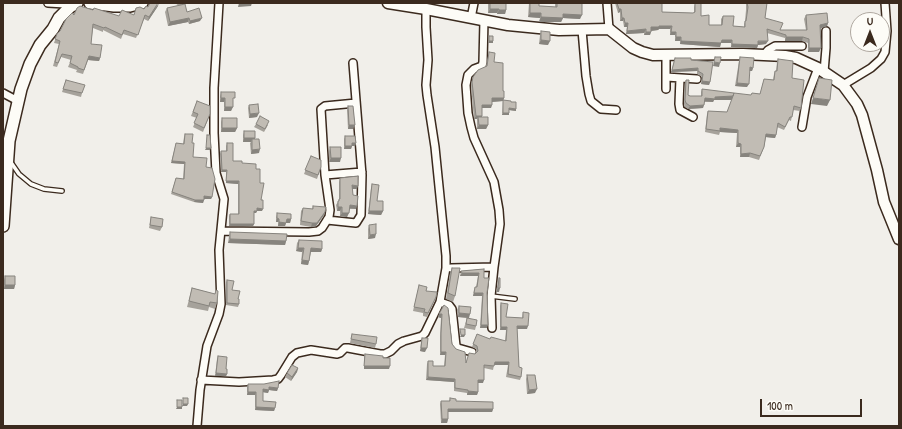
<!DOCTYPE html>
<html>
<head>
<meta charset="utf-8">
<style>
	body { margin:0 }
	#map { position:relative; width:902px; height:429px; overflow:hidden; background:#f1efea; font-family:"Patrick Hand",sans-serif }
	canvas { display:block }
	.frame { position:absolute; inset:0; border:4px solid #3b2a1e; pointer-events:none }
	.north { position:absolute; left:850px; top:12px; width:40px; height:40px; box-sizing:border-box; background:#fdfcf7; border:1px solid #afa8a0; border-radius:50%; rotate:0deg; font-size:11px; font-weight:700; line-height:16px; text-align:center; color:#3b2a1e }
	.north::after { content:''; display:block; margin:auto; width:14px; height:18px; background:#3b2a1e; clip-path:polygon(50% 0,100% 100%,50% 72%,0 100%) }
	.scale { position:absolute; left:760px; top:399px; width:102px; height:18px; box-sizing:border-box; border:2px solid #3b2a1e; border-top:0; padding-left:5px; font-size:12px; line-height:14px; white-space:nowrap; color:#3b2a1e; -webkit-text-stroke:3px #fdfcf7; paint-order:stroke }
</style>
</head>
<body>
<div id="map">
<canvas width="902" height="429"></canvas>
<div class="frame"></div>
<div class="north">U</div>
<div class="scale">100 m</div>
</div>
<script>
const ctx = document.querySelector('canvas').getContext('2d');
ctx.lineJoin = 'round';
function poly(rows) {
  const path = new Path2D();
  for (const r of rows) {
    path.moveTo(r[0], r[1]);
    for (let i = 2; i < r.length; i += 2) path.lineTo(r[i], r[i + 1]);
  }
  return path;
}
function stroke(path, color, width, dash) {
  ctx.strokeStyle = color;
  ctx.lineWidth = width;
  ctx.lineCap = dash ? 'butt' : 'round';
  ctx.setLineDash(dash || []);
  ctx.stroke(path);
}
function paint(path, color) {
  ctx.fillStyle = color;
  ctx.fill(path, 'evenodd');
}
const lane = poly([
	[10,161,19,174,31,184,44,189,62,191],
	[491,296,515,299]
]);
const street = poly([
	[48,3,65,4,70,7],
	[607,3,609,29],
	[471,18,474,3],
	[582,30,586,76,589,94,591,101,601,109,616,110],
	[666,55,666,89],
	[764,55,768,50,775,46,802,46],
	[824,72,826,48,826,31],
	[666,77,697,79],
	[680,78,679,104,680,110,693,117],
	[843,85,871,68,881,59,885,52,887,31,885,3],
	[3,93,18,101],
	[802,127,807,97,818,68],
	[325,175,362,172],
	[327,220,356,223,361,215,362,175,353,63],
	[221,231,309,232,318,231,322,228,329,217,330,210,325,175,321,109,325,106,356,103],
	[451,268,494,267,500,224,499,210,494,182,474,138,471,127,468,113,466,85,468,75,474,69,482,66,483,62,484,20],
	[440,302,449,305,452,309,456,346,458,348,472,352],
	[492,328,491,296,494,267],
	[201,380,239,382,273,380,278,379,281,375,292,357,297,353,311,350,337,354,340,353,345,348,348,348,380,354,385,354,391,351,398,344,404,341,422,336,425,333,440,302,446,268,446,256,435,147,427,95,426,85,428,60,426,27,426,9],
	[197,426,200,390,207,346,219,314,221,304,219,250,224,199,216,173,214,133,214,88,219,3]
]);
const secondary = poly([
	[388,3,426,9,508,25,559,30,609,29,633,48,642,52,653,55,743,54,785,56,796,58,818,68,843,85,857,104,862,115,877,170,884,202,899,239]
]);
const primary = poly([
	[90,3,114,6,130,6,142,3],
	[3,226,9,141,21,89,30,64,40,45,53,29,59,18,70,7,77,3]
]);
const wall = poly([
	[175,3,184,3,183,5,187,12,200,21,189,24,188,22,168,26,165,12,167,8,179,6],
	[488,3,506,3,506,10,505,14,497,14,497,13,488,13],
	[529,3,539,3,539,6,541,6,555,7,555,3,582,3,580,19,563,18,561,22,539,22,540,18,528,17],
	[615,3,662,3,662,12,694,13,694,7,695,3,701,16,709,25,721,25,721,19,723,16,733,26,744,27,744,24,745,21,746,10,746,3,767,3,765,18,780,30,806,30,804,19,806,15,828,23,827,26,821,28,819,52,808,52,808,43,802,41,785,41,785,38,767,33,766,44,758,45,757,48,731,47,731,43,721,43,720,47,680,44,680,41,675,41,675,35,670,35,670,29,659,29,658,30,651,31,650,35,644,35,644,33,626,34,627,27,624,27,623,21,620,21,620,12,618,13],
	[158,6,148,21,144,19,136,38,123,34,121,39,103,30,103,32,93,28,91,44,100,58,99,61,88,60,83,74,76,72,77,70,68,67,71,60,61,57,57,67,53,66,59,44,54,43,57,34,74,15,93,10,119,16,134,15,148,7],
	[541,31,548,45,539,44,540,35],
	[489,52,494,62,503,91,504,98,503,100,511,102,516,109,516,111,509,110,509,115,502,115,503,101,492,102,491,108,482,108,482,117,488,125,486,129,477,129,477,119,474,119,471,85,473,77,486,66],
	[740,57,753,68,752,71,749,71,747,87,735,86,739,61],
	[675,58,691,60,710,82,709,85,701,84,702,77,697,74,697,71,671,72],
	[778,59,792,78,801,108,800,111,793,110,791,121,789,120,784,130,777,127,776,135,775,138,766,137,764,147,759,160,749,157,740,157,740,147,736,147,737,133,720,132,719,135,705,132,707,114,708,111,727,112,732,100,714,100,713,102,704,102,703,108,688,109,685,107,684,104,685,83,686,80,688,95,690,96,701,96,701,92,702,89,733,96,751,95,752,93,760,94,764,79,773,80,774,74,775,71,776,71,777,62],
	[66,80,82,93,81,97,62,92],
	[221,92,233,102,231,111,224,111,224,102,220,102,220,96],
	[197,101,209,117,203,132,193,127,197,118,191,116],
	[249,105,257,117,249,118,248,108],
	[348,106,353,129,348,129,347,110],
	[222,118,237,128,235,132,221,132,221,122],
	[256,124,268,125,264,132,254,127],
	[244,131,255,138,255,139,259,153,251,154,250,143,251,142,243,142,243,135],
	[185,134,192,143,193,157,206,167,212,197,211,199,204,199,203,203,194,202,171,194,176,178,183,179,184,164,171,163,176,143,183,144,184,137],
	[345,136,356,143,355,146,352,146,351,149,344,149,344,139],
	[227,143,233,161,242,163,256,169,260,183,262,211,257,211,256,213,254,213,254,224,253,226,229,226,229,216,230,214,238,214,238,184,226,183,226,172,221,172,220,154,221,151,226,151,226,146],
	[330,147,340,162,329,162,329,151],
	[311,156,321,167,317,179,304,174],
	[340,178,357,189,352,189,353,195,356,209,349,209,347,217,340,216,340,211,337,211,336,205,339,200,339,182],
	[372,184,377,201,383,211,381,215,368,214,371,188],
	[313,206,324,215,316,226,311,227,300,225,301,211,303,208,312,209],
	[277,213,291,219,290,223,286,223,285,226,278,226,278,222,276,222,276,217],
	[151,217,162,227,160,231,149,228],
	[369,225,375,238,368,239,368,229],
	[230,232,286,241,285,245,228,243,229,236],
	[299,240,322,249,321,252,311,252,309,261,308,265,301,264,302,252,296,251,297,243],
	[452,268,455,296,453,302,446,299,450,273],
	[484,269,484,278,487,293,487,328,480,328,482,296,473,296,474,290,475,287,476,287,478,276,460,276,461,271],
	[5,276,15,285,14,289,4,289,4,280],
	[499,278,499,292,496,292,498,282],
	[227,280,232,290,238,299,239,304,238,307,226,305,226,282],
	[419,285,426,291,436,297,427,317,423,316,423,313,413,311],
	[192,288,215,294,216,290,217,303,215,309,209,307,208,311,187,307],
	[501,303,506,317,522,318,523,312,527,329,517,329,519,367,521,377,520,380,506,377,508,365,494,365,493,370,484,368,483,383,478,383,478,392,477,395,467,395,467,393,454,391,454,382,426,380,427,364,428,361,433,366,444,366,445,355,440,355,440,336,441,318,438,317,444,305,452,344,466,363,476,352,476,349,472,347,477,334,490,339,505,341,506,330,500,330,500,306],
	[459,306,469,318,458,317,457,310],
	[467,318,476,326,475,330,464,328],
	[352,334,376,344,375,348,350,343,351,338],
	[422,338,425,352,420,351,421,342],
	[365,354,383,358,389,369,364,369,364,356],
	[218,356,226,369,227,374,226,376,215,376,217,359],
	[298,368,297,372,291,381,285,377,287,373],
	[527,375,535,393,527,394,526,379],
	[248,384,278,388,277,391,269,390,268,393,263,392,263,401,275,408,274,411,255,410,255,395,247,395,247,387],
	[450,398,456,401,493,409,492,412,448,412,448,419,447,423,441,423,440,404,441,401,449,401]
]);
const shadedWall = poly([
	[159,3,158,6,148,21,149,17],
	[239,3,252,3,251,6,238,7],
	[490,9,499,9,497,13,488,13],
	[619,9,621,9,620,12,618,13],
	[499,10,506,10,505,14,497,14],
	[530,13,541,13,540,18,528,17],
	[563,14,582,15,580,19,563,18,561,22,539,22,541,17],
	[189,18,188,22,168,26,170,22],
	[202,18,200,21,189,24,190,21],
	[622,18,624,18,623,21,620,21],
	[625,23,628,23,627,27,624,27],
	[828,23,827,26,819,29,820,25],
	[659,26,672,26,670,29,659,29,658,30,650,31,651,27],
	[646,29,644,33,626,34,627,31],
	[646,32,651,32,650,35,644,35],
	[671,32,676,32,675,35,670,35],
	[676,37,681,37,680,41,675,41],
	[786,37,803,37,802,41,785,41],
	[541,40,550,41,548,45,539,44],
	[722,40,732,40,731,43,720,43],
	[489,41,493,41,493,43,488,43],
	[681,41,721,43,720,47,680,44],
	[768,41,766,44,758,45,757,48,731,47,732,44],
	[809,48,821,48,819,52,808,52],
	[89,56,100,58,99,61,88,60],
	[714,62,720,63,719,67,713,66],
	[750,67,753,68,752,71,748,71],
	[698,68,697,71,671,72,672,70],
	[702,81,710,82,709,85,701,84],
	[737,83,749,84,747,87,735,86],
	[733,96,732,100,714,100,713,102,703,101,705,98,715,97],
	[221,98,225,98,224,102,220,102],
	[492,98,504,98,503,101,491,102],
	[813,98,830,100,827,106,811,104],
	[482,105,492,105,491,108,480,108],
	[704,105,703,108,688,109,690,106],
	[225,107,233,107,231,111,224,111],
	[509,108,516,109,516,111,509,110],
	[259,113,257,117,249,118,250,114],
	[503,113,509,113,509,115,502,115],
	[476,116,482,116,481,119,478,117,477,119,474,119],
	[349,125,355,125,353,129,348,129],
	[479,125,488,125,486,129,477,129],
	[222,128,237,128,235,132,221,132],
	[720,128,738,130,737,133,720,132],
	[766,134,776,135,775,138,765,137],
	[244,138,255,138,254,142,252,139,251,142,243,142],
	[352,143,356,143,355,146,351,146],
	[738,143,741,144,740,147,736,147],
	[345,146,352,146,351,149,344,149],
	[206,148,211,148,210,150,205,150],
	[260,149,259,153,251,154,252,150],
	[750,153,749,157,740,157,741,154],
	[331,158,341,158,340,162,329,162],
	[172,161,185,162,184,164,171,163],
	[222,170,227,170,226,172,221,172],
	[226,181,239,181,238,184,226,183],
	[352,185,358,186,357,189,351,189],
	[204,196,212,197,211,199,203,199],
	[195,200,204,200,203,203,194,202],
	[350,205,357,206,356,209,348,208],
	[338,207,342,207,340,211,337,211],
	[257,208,263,209,262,211,257,211,256,213,253,213,254,211],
	[369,211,383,211,381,215,368,214],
	[325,212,324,215,316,226,311,227,312,223],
	[342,213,349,213,347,217,340,216],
	[277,218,279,219,278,222,276,222],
	[287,219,291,219,290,223,286,223,285,226,278,226,279,222],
	[230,224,254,224,253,226,229,226],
	[376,234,375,238,368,239,370,235],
	[230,239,286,241,285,245,228,243],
	[298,248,304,248,302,252,296,251],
	[311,248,322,249,321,252,310,252],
	[302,260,309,261,308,265,301,264],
	[462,273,479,273,478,276,460,276],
	[5,285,15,285,14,289,4,289],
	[498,288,500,288,499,292,496,292],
	[474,293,483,293,482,296,473,296],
	[459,313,470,314,469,318,458,317],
	[439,314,442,314,441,318,438,317],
	[481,325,488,325,487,328,480,328],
	[517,326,528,326,527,329,516,329],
	[501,327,507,327,506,330,500,330],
	[461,335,465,335,464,337,460,337],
	[421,348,427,348,425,352,420,351],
	[441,352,446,352,445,355,440,355],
	[495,362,509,362,508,365,494,365],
	[364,366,390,366,389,369,364,369],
	[298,368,297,372,291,381,292,377],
	[216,373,227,374,226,376,215,376],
	[428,377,455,379,454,382,426,380],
	[478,380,484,380,483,383,477,383],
	[269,387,278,388,277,391,269,390,268,393,262,392,263,389],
	[537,389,535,393,527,394,529,390],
	[468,391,478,392,477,395,467,395],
	[248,392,256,392,255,395,247,395],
	[183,404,188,404,187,406,182,406],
	[177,407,182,407,182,409,176,409],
	[256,407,275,408,274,411,255,410],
	[448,409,493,409,492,412,447,412],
	[442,419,448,419,447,423,441,423]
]);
const building = poly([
	[150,3,158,3,149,17,145,15,138,35,124,30,122,35,105,27,104,28,93,24,91,44,102,45,100,58,89,56,84,70,78,68,78,67,70,63,72,56,62,54,58,63,55,62,60,41,55,39,57,34,60,31,66,19,72,13,74,15,77,8,80,6,93,10,94,8,119,16,122,10,134,15,136,8,140,7,144,9,146,6,148,7,150,3],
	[490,3,506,3,506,10,499,10,499,9,490,9,490,3],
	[530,3,539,3,539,6,541,6,557,7,557,3,582,3,582,15,563,14,563,18,541,17,541,13,530,13,530,3],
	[617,3,662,3,662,12,693,13,695,12,695,3,701,3,701,16,709,15,709,25,722,25,723,16,734,16,733,26,745,27,745,21,746,21,748,7,747,3,767,3,765,18,783,23,780,30,807,30,806,15,827,13,828,23,820,25,821,48,809,48,809,39,803,37,786,37,786,35,767,29,768,41,758,41,758,45,732,44,732,40,722,40,721,43,681,41,681,37,676,37,676,32,671,32,672,26,659,26,659,27,651,27,651,32,646,32,646,29,627,31,628,23,625,23,624,18,622,18,621,9,619,9,617,3],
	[185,4,187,12,199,8,202,18,190,21,189,18,170,22,167,8,185,4],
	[541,31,550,32,550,41,541,40,541,31],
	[489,36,493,36,493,41,489,41,489,36],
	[489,52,495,53,494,62,503,63,503,91,504,91,504,98,492,98,492,105,482,105,482,116,476,116,472,82,473,77,478,70,487,66,489,52],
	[715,57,721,57,720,63,714,62,715,57],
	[740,57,754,58,753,68,750,67,749,84,737,83,740,57],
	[675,58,691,58,691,60,713,62,710,82,702,81,703,74,698,71,698,68,672,70,675,58],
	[778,59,793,61,792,78,804,80,801,108,794,106,792,117,790,117,785,127,778,123,776,135,766,134,764,147,760,156,750,153,741,154,741,144,738,143,738,130,720,128,720,131,706,129,708,111,727,112,733,96,715,97,715,99,705,98,704,105,690,106,686,103,685,100,686,80,689,80,688,95,690,96,702,96,702,89,734,93,733,96,734,93,751,95,752,93,760,94,764,79,774,80,775,71,777,71,778,59],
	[819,78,832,80,830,100,813,98,819,78],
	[66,80,85,85,82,93,63,89,66,80],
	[221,92,235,92,235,98,233,98,233,107,225,107,225,98,221,98,221,92],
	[503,100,511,101,511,102,516,102,516,109,509,108,509,113,503,113,503,100],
	[197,101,210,106,210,114,204,128,194,123,198,114,193,112,197,101],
	[258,104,259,113,250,114,249,105,258,104],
	[348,106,353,106,355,125,349,125,348,106],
	[260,116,269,121,265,129,256,124,260,116],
	[478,117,488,117,488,125,479,125,478,117],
	[222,118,237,118,237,128,222,128,222,118],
	[244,131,255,131,255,138,244,138,244,131],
	[185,134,193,134,192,143,194,143,193,157,207,158,206,167,212,168,215,179,212,197,204,196,204,200,195,200,172,192,176,178,184,179,185,162,172,161,176,143,184,144,185,134],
	[207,135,210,135,211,148,206,148,207,135],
	[345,136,355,136,356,143,352,143,352,146,345,146,345,136],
	[252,139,259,139,260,149,252,150,252,139],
	[227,143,233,143,233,161,242,161,242,163,256,164,256,169,260,169,260,183,264,183,261,200,263,200,263,209,257,208,257,211,254,211,254,224,230,224,230,214,239,214,239,181,226,181,227,170,222,170,221,151,227,151,227,143],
	[330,147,341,147,341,158,331,158,330,147],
	[311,156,321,160,321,167,318,175,305,170,311,156],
	[358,176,358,186,352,185,353,195,358,196,357,206,350,205,349,213,342,213,342,207,338,207,338,201,339,201,339,199,340,199,340,178,358,176],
	[372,184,379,185,377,201,383,201,383,211,369,211,372,184],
	[313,206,326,207,325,212,317,223,312,223,301,221,303,208,313,209,313,206],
	[277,213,291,214,291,219,287,219,286,223,279,222,279,219,277,218,277,213],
	[151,217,163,219,162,227,150,225,151,217],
	[376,224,376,234,370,235,369,225,376,224],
	[230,232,287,234,286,241,230,239,230,232],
	[299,240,322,241,322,249,311,248,309,261,302,260,304,248,298,248,299,240],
	[452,268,460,268,455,296,448,293,452,268],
	[484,269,484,278,489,278,487,293,488,325,481,325,483,293,474,293,475,287,477,287,479,273,462,273,461,271,484,269],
	[5,276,15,276,15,285,5,285,5,276],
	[499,278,500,278,500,288,498,288,499,278],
	[227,280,234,281,232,290,240,291,238,299,239,299,239,304,227,303,227,280],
	[419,285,427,287,426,291,437,292,436,297,428,313,424,312,425,309,414,307,419,285],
	[192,288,215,294,216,290,218,291,217,303,210,302,209,306,189,301,192,288],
	[501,303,508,304,506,317,523,318,523,312,529,313,528,326,517,326,519,367,522,368,521,377,508,374,509,362,495,362,494,366,484,365,484,380,478,380,478,392,468,391,468,390,455,388,455,379,428,377,428,361,433,361,433,366,445,366,446,352,441,352,441,333,442,314,439,314,444,305,448,308,452,344,456,349,465,352,466,363,469,353,475,354,478,351,477,346,473,344,477,334,490,339,491,337,506,341,507,327,501,327,501,303],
	[459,306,471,307,470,314,459,313,459,306],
	[467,318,477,320,476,326,466,324,467,318],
	[460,329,465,329,465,335,461,335,460,329],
	[352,334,377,337,376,344,351,339,352,334],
	[422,338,428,338,427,348,421,348,422,338],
	[365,354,383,356,383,358,390,358,390,366,364,366,365,354],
	[218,356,227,357,226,369,227,369,227,374,216,373,218,356],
	[292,365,298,368,292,377,287,373,292,365],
	[527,375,535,375,537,389,529,390,527,375],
	[279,381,278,388,269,387,269,390,263,389,263,401,276,402,275,408,256,407,256,392,248,392,248,384,264,384,279,381],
	[183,398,188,398,188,404,183,404,183,398],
	[450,398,456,399,456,401,493,402,493,409,448,409,448,419,442,419,441,401,450,401,450,398],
	[177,400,182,400,182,407,177,407,177,400]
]);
stroke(lane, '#3b2a1e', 6);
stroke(street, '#3b2a1e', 10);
stroke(secondary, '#3b2a1e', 13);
stroke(primary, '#3b2a1e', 14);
stroke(lane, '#fdfcf7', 3.5);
stroke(street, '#fdfcf7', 7);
stroke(secondary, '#fdfcf7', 10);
stroke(primary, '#fdfcf7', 11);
paint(wall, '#a6a29b');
paint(shadedWall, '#87847e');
paint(building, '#c1bcb4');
stroke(building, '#87847e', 1);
</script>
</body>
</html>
